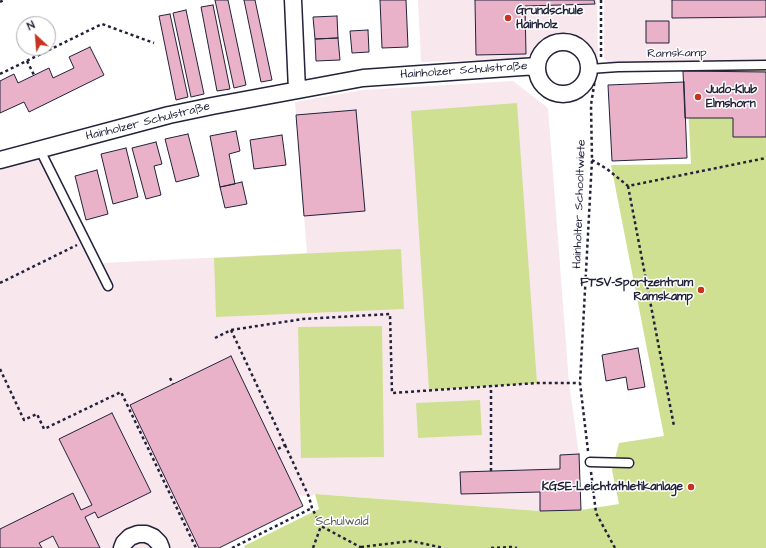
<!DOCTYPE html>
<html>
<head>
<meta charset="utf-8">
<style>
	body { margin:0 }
	#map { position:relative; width:766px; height:548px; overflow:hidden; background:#fff; font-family:"Architects Daughter",sans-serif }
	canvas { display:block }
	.north { position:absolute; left:16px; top:16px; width:40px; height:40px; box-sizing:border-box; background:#fff; border:1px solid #a7a7b1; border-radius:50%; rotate:334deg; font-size:11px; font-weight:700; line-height:16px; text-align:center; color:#22223b }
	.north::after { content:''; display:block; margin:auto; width:14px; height:18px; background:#c8321e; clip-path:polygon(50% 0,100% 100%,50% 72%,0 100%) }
</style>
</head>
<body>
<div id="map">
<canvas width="766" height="548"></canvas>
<div class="north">N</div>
</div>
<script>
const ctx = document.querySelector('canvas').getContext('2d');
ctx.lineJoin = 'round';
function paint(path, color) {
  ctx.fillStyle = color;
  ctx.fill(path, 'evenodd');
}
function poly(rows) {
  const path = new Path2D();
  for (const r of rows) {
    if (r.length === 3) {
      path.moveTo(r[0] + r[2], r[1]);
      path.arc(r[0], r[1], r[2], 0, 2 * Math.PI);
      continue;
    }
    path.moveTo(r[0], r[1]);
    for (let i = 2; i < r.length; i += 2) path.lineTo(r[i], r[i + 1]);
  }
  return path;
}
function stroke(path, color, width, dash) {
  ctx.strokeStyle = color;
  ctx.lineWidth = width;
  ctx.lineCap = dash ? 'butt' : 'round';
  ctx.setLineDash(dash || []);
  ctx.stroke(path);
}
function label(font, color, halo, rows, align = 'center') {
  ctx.font = font + ' "Architects Daughter",sans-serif';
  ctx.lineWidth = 3;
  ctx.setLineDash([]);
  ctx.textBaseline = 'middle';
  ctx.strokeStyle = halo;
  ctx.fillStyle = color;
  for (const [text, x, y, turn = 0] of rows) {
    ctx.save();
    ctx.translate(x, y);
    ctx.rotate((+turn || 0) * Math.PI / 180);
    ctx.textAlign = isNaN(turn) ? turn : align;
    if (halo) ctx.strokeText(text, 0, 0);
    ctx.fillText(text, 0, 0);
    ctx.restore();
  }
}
const built = poly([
	[418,0,597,0,598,60,586,46,576,39,565,35,551,37,541,45,532,54,522,59,421,62],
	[604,0,766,0,766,62,610,63,604,59],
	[513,81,548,108,569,383,579,454,581,510,540,511,315,494,309,497,298,495,303,506,219,548,0,548,0,170,48,157,102,263,307,253,295,102,363,90]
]);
const green = poly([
	[686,68,766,69,766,548,245,548,244,546,319,509,315,494,540,511,581,510,619,504,612,470,619,443,664,436,611,165,691,164],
	[517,103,537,383,429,390,411,111],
	[401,249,404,309,216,317,214,258],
	[382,326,384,457,301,458,298,327],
	[480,400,482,435,418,438,416,403]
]);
const building = poly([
	[215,0,228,0,246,85,234,88,215,0],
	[244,0,255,0,272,80,261,82,244,0],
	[380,0,406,0,408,47,382,48,380,0],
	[475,0,594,0,595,4,525,6,526,54,476,55,475,0],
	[672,0,766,0,766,17,672,18,672,0],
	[213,5,230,89,217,91,201,7,213,5],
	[186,10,204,94,191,97,173,13,186,10],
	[170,14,188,97,176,100,159,16,170,14],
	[337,16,338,38,315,39,313,17,337,16],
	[646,21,669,21,669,43,646,43,646,21],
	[368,30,369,52,352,53,350,31,368,30],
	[338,38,340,60,316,61,315,39,338,38],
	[90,47,104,75,29,112,24,102,0,113,0,81,14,74,18,83,49,68,53,78,74,68,69,57,90,47],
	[683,71,766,72,766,137,733,137,733,118,685,118,683,71],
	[684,82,687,158,612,161,608,85,684,82],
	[356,110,365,211,304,216,296,115,356,110],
	[236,131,240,151,229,154,235,184,220,187,210,136,236,131],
	[188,134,199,176,176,182,165,139,188,134],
	[282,135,286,165,254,169,250,140,282,135],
	[156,142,162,164,154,166,161,195,146,199,132,148,156,142],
	[126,148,138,197,113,204,101,154,126,148],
	[97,170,108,214,86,220,75,176,97,170],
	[242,182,247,204,225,208,220,187,242,182],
	[638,348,645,387,628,390,626,377,606,381,602,355,638,348],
	[231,356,303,506,219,548,199,548,130,405,231,356],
	[112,413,151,492,98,518,95,512,85,517,100,548,59,548,53,536,39,543,42,548,0,548,0,529,73,493,81,510,92,505,59,439,112,413],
	[579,454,581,510,540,511,540,492,461,494,460,472,560,469,560,455,579,454]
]);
const path = poly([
	[601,0,601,57],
	[0,2,4,0],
	[27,61,34,75],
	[0,74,102,24,154,43],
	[592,160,607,169,628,186,766,158],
	[628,186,674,426],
	[0,283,77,245],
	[231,330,285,445,276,450],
	[215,338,231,330,303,319,390,314,392,393,537,383,580,383],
	[0,369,24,420,37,414,44,429,121,392,196,548],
	[170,378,173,384],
	[285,445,309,497,312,508,321,526,362,548],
	[588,451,580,383,592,160,591,105,595,79],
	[491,471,491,386],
	[591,472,596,513,615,548],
	[361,547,411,541,444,548],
	[232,548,312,508],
	[313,548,321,526],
	[491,548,511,547,517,548]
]);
const service = poly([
	[589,69,618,67,766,65],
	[40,150,108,286],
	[590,462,629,463]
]);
const minor = poly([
	[293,0,297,90],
	[563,68,26],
	[0,160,169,115,212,106,363,78,537,66],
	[122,548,124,543,130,537,138,534,146,534,153,537,159,543,161,548]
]);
const markers = [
	[508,18,4,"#c8321e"],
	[698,97,4,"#c8321e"],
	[701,290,4,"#c8321e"],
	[691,487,4,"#c8321e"]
];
const poiNames = [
	["Grundschule",516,11],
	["Hainholz",516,25],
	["Judo-Klub",706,90],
	["Elmshorn",706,104],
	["FTSV-Sportzentrum",693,283,"right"],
	["Ramskamp",693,297,"right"],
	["KGSE-Leichtathletikanlage",683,487,"right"]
];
const streetNames = [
	["Ramskamp",677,54,-1],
	["Hainholzer Schulstraße",464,71,-4],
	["Hainholzer Schulstraße",148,122,-14],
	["Hainholter Schooltwiete",580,204,-88]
];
const parkNames = [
	["Schulwald",342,522]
];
paint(built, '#f8e8ee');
paint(green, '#d0e093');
paint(building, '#e9b2c8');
stroke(building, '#22223b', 1);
stroke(service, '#22223b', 11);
stroke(minor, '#22223b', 19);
stroke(path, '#22223b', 2.5, [3, 3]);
stroke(service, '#fff', 8);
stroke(minor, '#fff', 16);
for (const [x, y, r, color] of markers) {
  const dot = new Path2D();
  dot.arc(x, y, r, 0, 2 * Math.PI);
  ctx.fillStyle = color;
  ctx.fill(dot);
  stroke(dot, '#fff', 1.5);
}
label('bold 12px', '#22223b', '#fff', poiNames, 'left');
label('12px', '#22223b', '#fff', streetNames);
label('12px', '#565b55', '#fff', parkNames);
</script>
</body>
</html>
